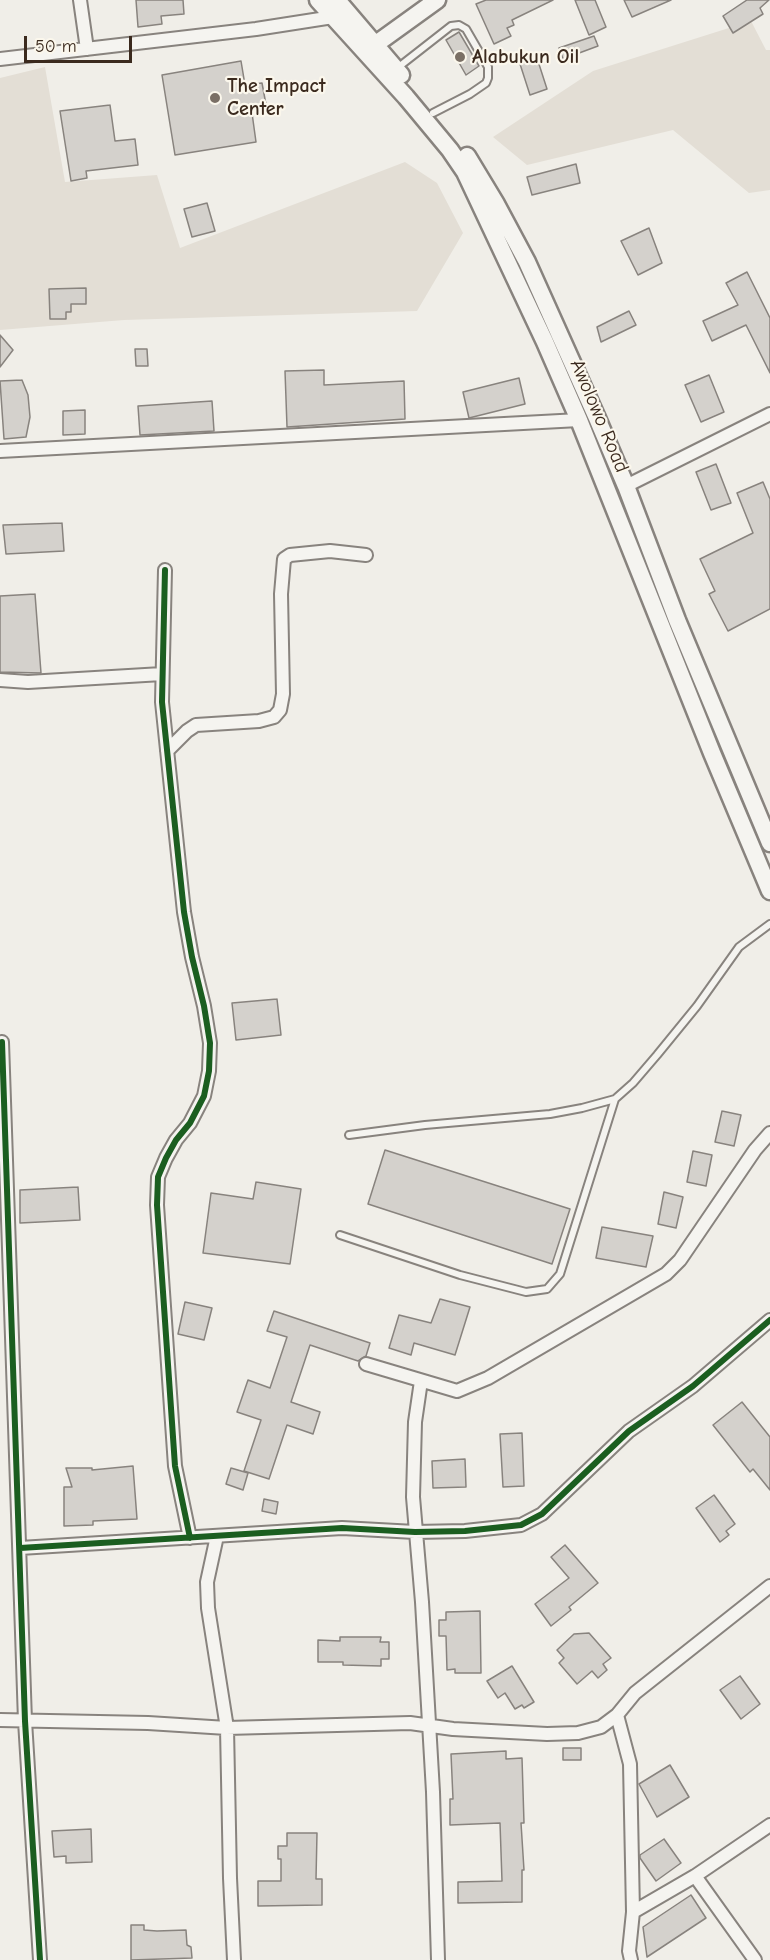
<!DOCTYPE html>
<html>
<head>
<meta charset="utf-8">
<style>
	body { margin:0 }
	#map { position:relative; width:770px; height:1960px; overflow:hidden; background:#f0eee8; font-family:"Comic Neue",sans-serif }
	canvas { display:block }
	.scale { position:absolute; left:24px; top:36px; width:108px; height:27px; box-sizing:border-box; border:3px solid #3b2a1e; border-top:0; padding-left:8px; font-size:18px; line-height:21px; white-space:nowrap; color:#3b2a1e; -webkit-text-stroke:4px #fbf7ec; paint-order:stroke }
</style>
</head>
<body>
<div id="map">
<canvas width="770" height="1960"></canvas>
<div class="scale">50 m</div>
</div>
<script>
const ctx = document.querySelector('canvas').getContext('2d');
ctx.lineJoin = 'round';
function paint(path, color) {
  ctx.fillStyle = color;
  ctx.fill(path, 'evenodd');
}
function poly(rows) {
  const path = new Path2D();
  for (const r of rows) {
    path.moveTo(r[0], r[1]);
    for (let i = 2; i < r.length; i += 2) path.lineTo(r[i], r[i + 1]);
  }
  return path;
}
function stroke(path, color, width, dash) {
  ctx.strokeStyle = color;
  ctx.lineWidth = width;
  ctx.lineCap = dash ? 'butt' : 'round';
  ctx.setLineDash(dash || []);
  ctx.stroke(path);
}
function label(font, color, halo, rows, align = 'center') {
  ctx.font = font + ' "Comic Neue",sans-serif';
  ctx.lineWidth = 4.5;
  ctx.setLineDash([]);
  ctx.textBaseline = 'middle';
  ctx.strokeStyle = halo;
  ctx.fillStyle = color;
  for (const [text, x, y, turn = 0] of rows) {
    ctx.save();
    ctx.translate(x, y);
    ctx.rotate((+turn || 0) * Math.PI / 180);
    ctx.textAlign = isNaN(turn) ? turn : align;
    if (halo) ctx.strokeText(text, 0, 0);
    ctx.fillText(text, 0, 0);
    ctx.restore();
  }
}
const built = poly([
	[751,21,766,50,770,50,770,190,749,193,673,130,527,165,493,137,593,71],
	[45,67,65,182,157,175,180,248,405,162,437,183,463,233,417,311,124,320,0,330,0,78]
]);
const building = poly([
	[136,0,183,0,184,14,161,16,162,24,138,27,136,0],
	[486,0,553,0,512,20,514,25,507,28,511,36,494,44,476,4,486,0],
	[575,0,595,0,606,27,589,35,575,0],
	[624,0,671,0,632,17,624,0],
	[747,0,769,0,760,8,763,14,733,33,723,16,747,0],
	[459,32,479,66,466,75,446,40,459,32],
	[594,36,598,46,563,59,559,48,594,36],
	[537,58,547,89,530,95,520,64,537,58],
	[241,61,245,85,262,83,267,110,252,113,256,142,175,155,162,75,241,61],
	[110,105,115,141,135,139,138,165,86,171,87,178,71,181,60,111,110,105],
	[576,164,580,183,532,195,527,177,576,164],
	[207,203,215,231,192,237,184,209,207,203],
	[649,228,662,263,638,275,621,241,649,228],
	[747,272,770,318,770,373,746,325,712,341,703,321,738,305,726,283,747,272],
	[86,288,86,304,71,304,71,312,66,312,66,319,50,319,49,289,86,288],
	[629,311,636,325,601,342,597,327,629,311],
	[0,335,13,350,0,367,0,335],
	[135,349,147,349,148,366,136,366,135,349],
	[324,370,324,385,404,381,405,419,287,427,285,371,324,370],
	[709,375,724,412,701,422,685,385,709,375],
	[519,378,525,404,469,418,463,392,519,378],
	[22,380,28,395,30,417,26,437,4,439,0,381,22,380],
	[212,401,214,431,140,435,138,406,212,401],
	[85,410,85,434,63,435,63,411,85,410],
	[716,464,731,503,711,510,696,472,716,464],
	[763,482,770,499,770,609,728,631,709,594,715,591,700,559,753,533,737,493,763,482],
	[62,523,64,551,6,554,3,525,62,523],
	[35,594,41,673,0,672,0,596,35,594],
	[277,999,281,1035,236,1040,232,1003,277,999],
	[722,1111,741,1115,734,1146,715,1142,722,1111],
	[385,1150,570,1209,552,1264,368,1204,385,1150],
	[693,1151,712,1155,706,1186,687,1182,693,1151],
	[256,1182,301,1189,290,1264,203,1253,211,1193,253,1199,256,1182],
	[78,1187,80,1220,20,1223,20,1190,78,1187],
	[664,1192,683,1197,676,1228,658,1224,664,1192],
	[602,1227,653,1236,646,1267,596,1258,602,1227],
	[440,1299,470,1307,455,1355,414,1343,411,1355,389,1348,399,1315,431,1323,440,1299],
	[185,1302,212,1308,204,1340,178,1334,185,1302],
	[274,1311,370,1343,366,1356,358,1361,310,1345,291,1402,320,1412,313,1434,287,1425,269,1479,244,1471,261,1420,237,1412,248,1380,270,1388,287,1337,267,1331,274,1311],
	[742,1402,770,1437,770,1490,753,1469,750,1472,713,1425,742,1402],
	[522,1433,524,1486,503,1487,500,1434,522,1433],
	[465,1459,466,1487,433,1488,432,1461,465,1459],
	[133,1466,137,1519,93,1521,93,1525,64,1526,64,1487,72,1487,66,1468,92,1468,92,1470,133,1466],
	[231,1468,248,1473,243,1490,226,1484,231,1468],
	[714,1495,735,1524,726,1531,729,1535,720,1542,696,1508,714,1495],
	[264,1499,278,1502,276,1514,262,1511,264,1499],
	[565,1545,598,1583,569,1607,571,1610,551,1626,535,1604,569,1578,551,1557,565,1545],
	[480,1611,481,1673,455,1673,455,1669,447,1670,446,1636,439,1636,439,1620,446,1620,446,1612,480,1611],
	[589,1633,611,1658,603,1664,607,1670,598,1678,592,1671,577,1684,559,1663,564,1658,557,1650,574,1634,589,1633],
	[340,1637,381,1637,380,1642,389,1642,389,1659,381,1659,381,1666,343,1665,343,1662,318,1662,318,1640,340,1641,340,1637],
	[512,1666,534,1702,524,1708,522,1705,515,1709,505,1693,498,1698,487,1681,512,1666],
	[740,1676,760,1704,741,1719,720,1690,740,1676],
	[563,1748,581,1748,581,1760,563,1760,563,1748],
	[506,1751,506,1759,522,1758,524,1823,521,1823,524,1870,522,1870,522,1902,458,1903,458,1882,502,1881,500,1823,450,1825,450,1799,453,1799,451,1754,506,1751],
	[670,1765,689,1797,657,1817,639,1784,670,1765],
	[91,1829,92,1862,66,1863,66,1856,54,1857,52,1831,91,1829],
	[287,1833,317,1833,316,1879,322,1879,322,1905,258,1906,258,1881,281,1881,281,1859,278,1859,278,1846,287,1846,287,1833],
	[664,1839,681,1863,656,1881,640,1858,640,1855,664,1839],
	[691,1895,706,1918,647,1957,643,1927,691,1895],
	[131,1925,144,1925,144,1930,157,1931,186,1930,187,1945,191,1947,192,1958,131,1960,131,1925]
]);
const lane = poly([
	[396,69,451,26,459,25,466,29,488,67,488,78,486,83,470,94,433,113],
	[349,1135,425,1125,550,1114,582,1108,615,1099,633,1083,657,1055,697,1006,739,947,770,924],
	[340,1235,460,1275,526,1292,547,1289,560,1274,615,1099]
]);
const street = poly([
	[80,0,87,49],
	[0,59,256,29,333,17],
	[0,451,579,420],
	[626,486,770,414],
	[165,570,162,702,184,912,192,957,204,1006,210,1043,209,1071,204,1096,190,1123,176,1140,166,1158,158,1177,157,1205,175,1466,190,1538],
	[0,680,28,682,162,674],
	[167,751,187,731,196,725,259,721,274,717,280,710,283,694,281,594,284,559,290,555,330,551,366,555],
	[2,1042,25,1721,40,1960],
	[366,1364,457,1391,488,1378,666,1274,680,1260,755,1150,770,1133],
	[421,1381,415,1422,413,1497,422,1602,433,1792,438,1960],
	[217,1536,207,1582,208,1608,227,1728,230,1878,234,1960],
	[20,1548,342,1528,415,1532,465,1531,521,1525,542,1514,629,1431,693,1386,770,1320],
	[617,1715,630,1764,633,1912,629,1951,631,1960],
	[0,1720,148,1723,227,1728,410,1723,453,1729,547,1734,578,1733,601,1727,617,1715,635,1693,770,1586],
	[695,1876,755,1960],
	[633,1912,695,1876,770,1825]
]);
const secondary = poly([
	[318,0,406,97,450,150,465,172,545,342,579,420,712,753,770,891],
	[337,0,401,75],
	[376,44,437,0],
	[467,156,496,204,527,262,597,418,626,486,677,620,770,843]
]);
const cycleway = poly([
	[165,570,162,702,184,912,192,957,204,1006,210,1043,209,1071,204,1096,190,1123,176,1140,166,1158,158,1177,157,1205,175,1466,190,1538],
	[2,1042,25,1721,40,1960],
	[20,1548,342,1528,415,1532,465,1531,521,1525,542,1514,629,1431,693,1386,770,1320]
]);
const markers = [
	[460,57,6,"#7a6f65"],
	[215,98,6,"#7a6f65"]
];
const poiNames = [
	["Alabukun Oil",472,57],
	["The Impact",227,86],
	["Center",227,109]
];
const streetNames = [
	["Awolowo Road",599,416,67]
];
paint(built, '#e3ded5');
paint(building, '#d4d1cc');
stroke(building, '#88837e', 1.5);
stroke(lane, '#88837e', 10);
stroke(street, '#88837e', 16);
stroke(secondary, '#88837e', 21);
stroke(lane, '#f5f4f0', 6);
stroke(street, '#f5f4f0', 12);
stroke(secondary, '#f5f4f0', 16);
stroke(cycleway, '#1b5e20', 6);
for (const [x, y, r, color] of markers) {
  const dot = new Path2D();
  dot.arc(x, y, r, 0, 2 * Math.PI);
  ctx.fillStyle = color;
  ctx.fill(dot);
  stroke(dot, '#fbf7ec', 2);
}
label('bold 20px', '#3b2a1e', '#fbf7ec', poiNames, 'left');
label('20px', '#3b2a1e', '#fbf7ec', streetNames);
</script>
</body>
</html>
